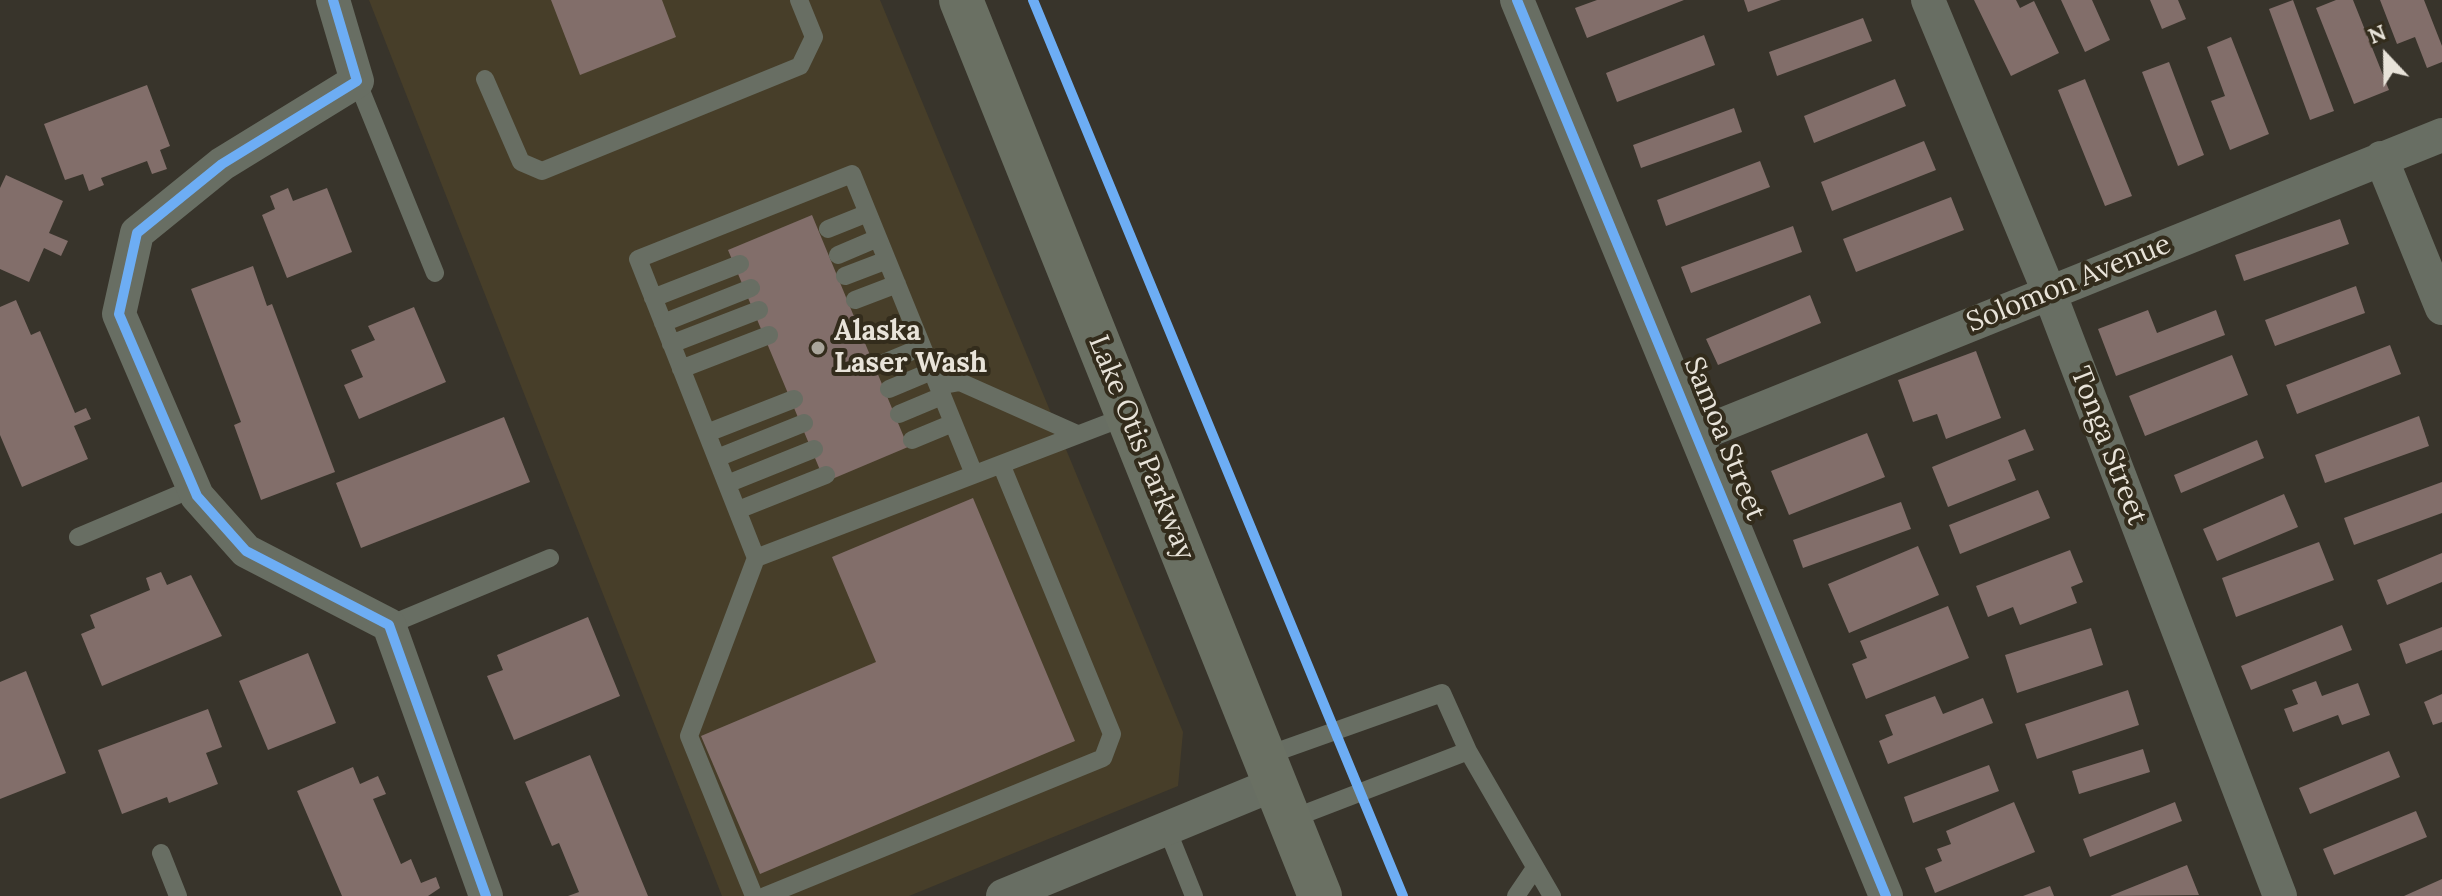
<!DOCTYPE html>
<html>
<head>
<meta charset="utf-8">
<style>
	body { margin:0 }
	#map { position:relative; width:2442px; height:896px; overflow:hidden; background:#38342b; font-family:Lora,serif }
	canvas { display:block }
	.north { position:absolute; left:2346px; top:16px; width:80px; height:80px; -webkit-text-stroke:6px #332c1c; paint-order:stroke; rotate:338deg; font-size:22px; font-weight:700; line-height:32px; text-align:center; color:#e8e3d9 }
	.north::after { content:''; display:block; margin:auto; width:28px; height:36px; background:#e8e3d9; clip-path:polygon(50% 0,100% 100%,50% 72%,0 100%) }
</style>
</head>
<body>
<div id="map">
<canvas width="2442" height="896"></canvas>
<div class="north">N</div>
</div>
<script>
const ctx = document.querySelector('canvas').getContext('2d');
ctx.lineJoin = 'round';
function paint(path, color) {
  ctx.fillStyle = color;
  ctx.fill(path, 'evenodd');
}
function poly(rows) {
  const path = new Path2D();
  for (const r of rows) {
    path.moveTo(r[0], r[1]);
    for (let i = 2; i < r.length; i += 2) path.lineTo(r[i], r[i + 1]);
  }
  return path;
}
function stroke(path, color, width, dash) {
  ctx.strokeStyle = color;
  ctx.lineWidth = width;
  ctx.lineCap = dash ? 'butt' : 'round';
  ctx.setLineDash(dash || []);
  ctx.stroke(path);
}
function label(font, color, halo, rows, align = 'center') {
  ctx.font = font + ' Lora,serif';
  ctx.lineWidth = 8;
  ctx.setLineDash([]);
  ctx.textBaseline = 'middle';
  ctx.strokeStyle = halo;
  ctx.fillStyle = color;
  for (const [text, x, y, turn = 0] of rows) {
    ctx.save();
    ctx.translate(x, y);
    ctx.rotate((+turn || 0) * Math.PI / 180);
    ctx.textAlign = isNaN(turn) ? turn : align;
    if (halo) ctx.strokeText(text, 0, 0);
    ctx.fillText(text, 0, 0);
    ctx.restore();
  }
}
const built = poly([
	[369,0,880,0,1183,732,1178,786,909,896,722,896]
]);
const building = poly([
	[551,0,662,0,676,37,580,75],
	[1597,0,1684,0,1587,38,1575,8],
	[1744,0,1781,0,1748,12],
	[1974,0,2016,0,2020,8,2034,1,2059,53,2011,76],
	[2061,0,2092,0,2110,40,2085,52],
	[2150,0,2178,0,2186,19,2162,29],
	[2293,0,2334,111,2310,120,2269,9],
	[2336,0,2353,0,2389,90,2354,104,2316,8],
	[2380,0,2424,0,2442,46,2442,62,2427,68,2415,37,2397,44],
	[1863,18,1872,41,1777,76,1769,52],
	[1704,35,1715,65,1617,102,1606,73],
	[2231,37,2269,134,2230,150,2211,101,2225,96,2207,47],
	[2169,62,2204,155,2178,166,2142,72],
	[1895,79,1906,106,1814,143,1804,116],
	[2085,79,2132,196,2105,206,2058,90],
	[147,85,170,146,160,150,167,169,152,174,147,161,101,178,104,185,89,191,83,174,65,180,44,124],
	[1734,108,1742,132,1641,168,1633,145],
	[1924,141,1936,170,1832,211,1821,182],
	[1760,161,1770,187,1666,226,1657,200],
	[6,175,63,201,49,233,68,241,61,256,44,248,29,282,0,269,0,188],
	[288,188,293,201,327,188,352,252,287,278,262,215,275,209,270,196],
	[1951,197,1964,230,1856,272,1843,239],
	[812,215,908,447,825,482,728,250],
	[2340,219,2349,244,2244,281,2235,255],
	[1793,226,1802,252,1691,293,1681,267],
	[253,266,267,306,272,304,335,472,261,500,234,425,241,422,191,289],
	[2356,286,2365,313,2275,346,2265,320],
	[1810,295,1821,323,1718,365,1706,339],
	[16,300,31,335,40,331,75,413,86,408,91,419,74,426,88,459,22,487,0,435,0,307],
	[414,307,446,382,359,419,344,385,363,377,351,350,375,340,368,326],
	[2148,310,2157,333,2216,310,2225,335,2116,376,2098,329],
	[2390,345,2401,374,2297,414,2286,385],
	[1976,351,2001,418,1946,439,1937,414,1913,422,1898,380],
	[2232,355,2248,395,2145,436,2129,396],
	[2419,416,2429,446,2325,483,2315,455],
	[504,417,530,482,361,548,336,483],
	[2025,429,2034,450,2008,460,2016,480,1948,507,1932,467],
	[1867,433,1885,477,1789,515,1771,471],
	[2257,440,2264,458,2181,493,2174,475],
	[2442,482,2442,513,2354,545,2344,518],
	[2038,490,2050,518,1960,554,1949,525],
	[2284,494,2298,527,2217,561,2203,529],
	[973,498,1075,741,760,874,701,736,876,662,832,557],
	[1901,502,1911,529,1803,568,1793,540],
	[2319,542,2334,580,2236,617,2222,578],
	[1918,546,1939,595,1849,633,1828,584],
	[2070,550,2083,582,2071,587,2077,603,2020,625,2013,607,1988,617,1976,586],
	[2442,553,2442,582,2387,605,2377,580],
	[161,572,167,585,191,575,222,636,102,686,81,634,95,628,90,615,150,590,146,578],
	[1948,606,1969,658,1866,699,1852,664,1867,658,1860,641],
	[588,617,620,696,514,740,487,676,503,670,497,655],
	[2342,625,2352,650,2251,690,2241,666],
	[2442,627,2442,650,2406,664,2399,644],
	[2091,628,2103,665,2017,693,2005,655],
	[308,653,336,723,268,750,239,681],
	[26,671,66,773,0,799,0,682],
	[2316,681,2322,696,2358,683,2370,715,2342,725,2338,715,2293,732,2284,709,2298,704,2292,690],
	[2128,690,2139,725,2037,759,2025,724],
	[2442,694,2442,722,2433,725,2424,702],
	[1935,696,1943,714,1983,698,1993,723,1888,764,1879,741,1893,735,1885,715],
	[208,709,222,747,206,753,218,784,169,803,167,797,122,814,98,750],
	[2143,749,2150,772,2079,794,2072,771],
	[2389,751,2400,777,2310,814,2299,788],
	[590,755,648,896,568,896,579,892,559,843,552,846,525,782],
	[1989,765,1999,791,1913,823,1904,797],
	[353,767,360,784,378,776,386,794,373,799,401,864,411,859,421,883,436,877,440,888,428,896,342,896,297,791],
	[2014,802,2035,852,1935,893,1925,868,1942,861,1937,849,1951,844,1946,831],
	[2175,802,2182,821,2090,857,2083,839],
	[2416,811,2427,837,2334,875,2323,849],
	[2187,865,2199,895,2110,896],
	[2442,879,2442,896,2404,896],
	[2050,886,2054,896,2023,896]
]);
const service = poly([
	[485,79,521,162,542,171,800,66,814,37,799,0],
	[357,81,435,273],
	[828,229,868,213],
	[838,255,878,238],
	[845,276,887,260],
	[653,298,740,264],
	[855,300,897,284],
	[663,323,751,288],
	[671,344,759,310],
	[881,364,922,347],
	[681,369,769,335],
	[938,386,960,382,1077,434],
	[889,389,932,371],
	[899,414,942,396],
	[707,433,794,399],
	[912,440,953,423],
	[717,458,804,423],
	[727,484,814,449],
	[738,510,826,475],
	[78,537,194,488],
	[756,558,1127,416],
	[389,625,550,558],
	[1265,756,1442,693,1468,751,1552,896],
	[1291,819,1468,751],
	[1167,829,1194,896],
	[161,853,178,896],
	[754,896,689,736,756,558,638,259,852,174,974,474],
	[765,896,1103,758,1112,734,1001,464],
	[1516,896,1535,868]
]);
const minor = poly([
	[333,0,357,81,222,164,137,233,119,314,197,496,246,551,389,625,486,896],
	[1517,0,1886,896],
	[1928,0,2049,292,2280,896],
	[2381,158,2442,308],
	[1697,435,2442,135],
	[1003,896,1277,783]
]);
const secondary = poly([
	[961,0,1320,896]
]);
const cycleway = poly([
	[333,0,357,81,222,164,137,233,119,314,197,496,246,551,389,625,486,896],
	[1033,0,1403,896],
	[1517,0,1886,896]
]);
const markers = [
	[818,348,8,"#aaa69c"]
];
const streetNames = [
	["Solomon Avenue",2069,284,-22],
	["Samoa Street",1724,439,68],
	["Tonga Street",2108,446,69],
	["Lake Otis Parkway",1141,448,68]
];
const poiNames = [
	["Alaska",834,332],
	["Laser Wash",834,364]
];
paint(built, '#473e29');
paint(building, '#826e6a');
stroke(service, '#686e63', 18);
stroke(minor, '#686e63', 34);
stroke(secondary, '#6a7063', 44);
stroke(cycleway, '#6dadf4', 10);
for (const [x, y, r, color] of markers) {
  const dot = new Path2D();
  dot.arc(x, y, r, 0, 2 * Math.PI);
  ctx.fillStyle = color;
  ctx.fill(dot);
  stroke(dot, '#332c1c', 3);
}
label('28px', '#e8e3d9', '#332c1c', streetNames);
label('bold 28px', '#e8e3d9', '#332c1c', poiNames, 'left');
</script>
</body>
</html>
